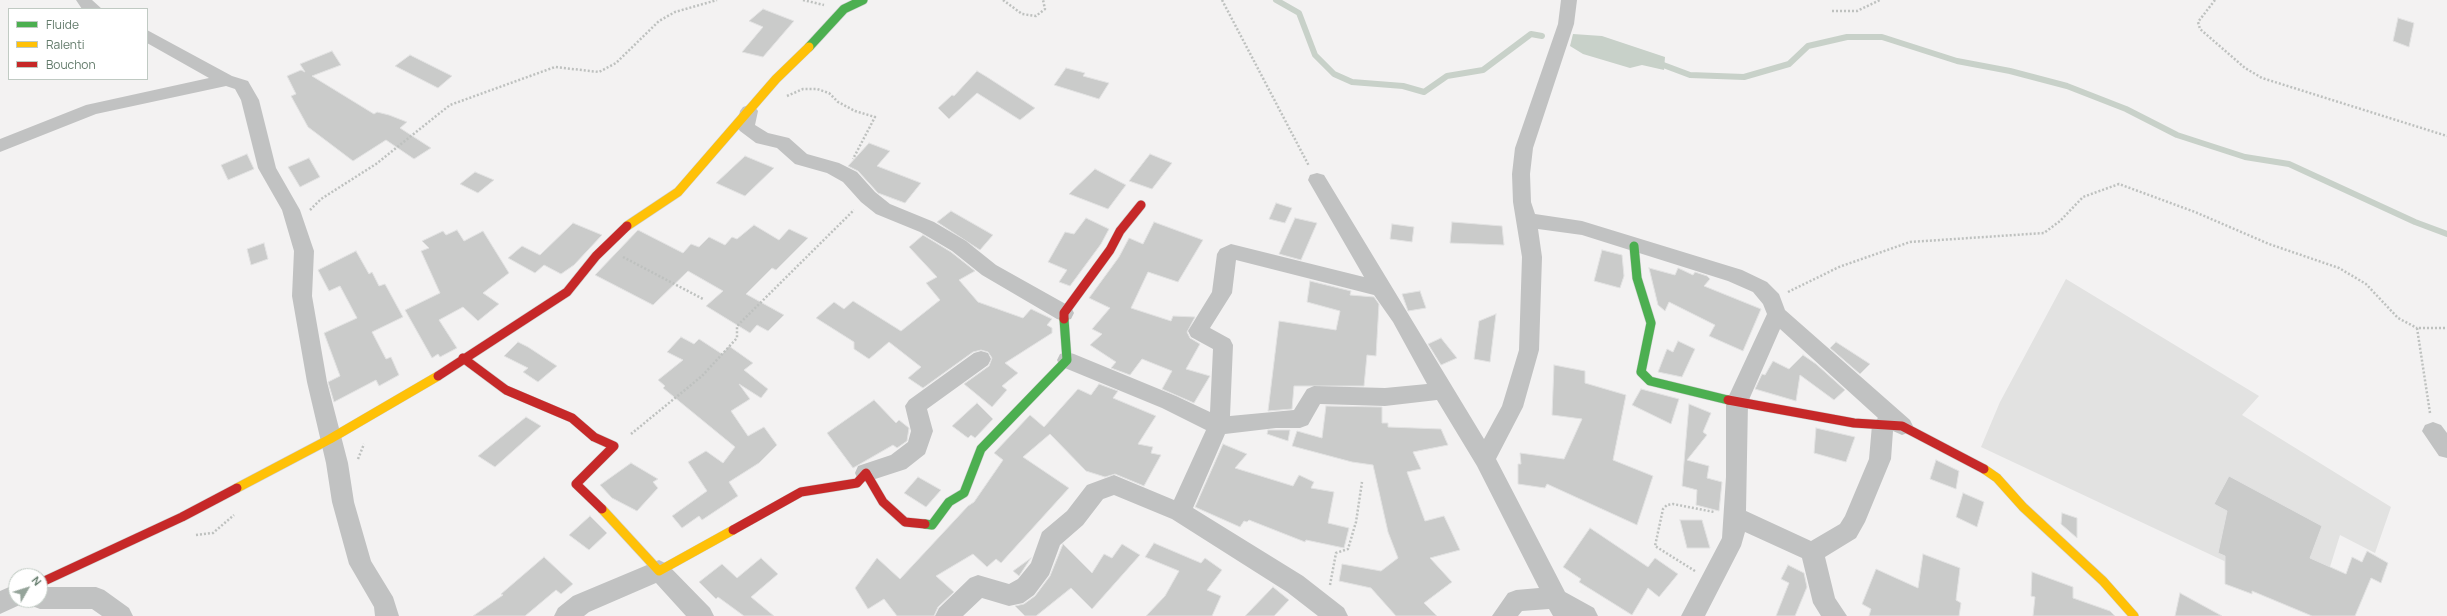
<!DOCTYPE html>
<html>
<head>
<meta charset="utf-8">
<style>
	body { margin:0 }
	#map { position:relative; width:2447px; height:616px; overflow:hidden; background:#f3f2f2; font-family:Manrope,sans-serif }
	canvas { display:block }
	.legend { position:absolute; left:8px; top:8px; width:140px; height:72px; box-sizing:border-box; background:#fff; border:1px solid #c0cac3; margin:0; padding:5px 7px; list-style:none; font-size:12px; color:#627a6a }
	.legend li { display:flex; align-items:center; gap:8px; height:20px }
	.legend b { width:20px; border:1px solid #c0cac3 }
	.north { position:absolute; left:8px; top:568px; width:40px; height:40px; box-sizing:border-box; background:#fff; border:1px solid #c0cac3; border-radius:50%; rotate:51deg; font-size:11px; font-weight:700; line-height:16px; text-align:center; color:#627a6a }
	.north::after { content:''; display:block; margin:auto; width:14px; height:18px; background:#95a49a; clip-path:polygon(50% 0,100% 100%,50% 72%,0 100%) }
</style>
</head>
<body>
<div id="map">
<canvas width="2447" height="616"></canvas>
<ul class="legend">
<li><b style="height:5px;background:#4caf50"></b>Fluide</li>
<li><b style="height:5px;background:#ffc107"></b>Ralenti</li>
<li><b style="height:5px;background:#c62828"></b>Bouchon</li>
</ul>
<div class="north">N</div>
</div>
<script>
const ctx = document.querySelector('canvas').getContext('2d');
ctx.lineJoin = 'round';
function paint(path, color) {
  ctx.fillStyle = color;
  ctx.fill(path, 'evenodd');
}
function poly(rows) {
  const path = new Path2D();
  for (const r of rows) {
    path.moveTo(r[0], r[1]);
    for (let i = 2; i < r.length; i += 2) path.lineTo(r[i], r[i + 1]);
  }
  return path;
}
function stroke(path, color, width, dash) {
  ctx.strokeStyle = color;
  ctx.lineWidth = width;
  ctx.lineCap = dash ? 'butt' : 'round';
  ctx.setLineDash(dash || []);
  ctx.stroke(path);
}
const built = poly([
	[2066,279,2259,396,2242,415,2391,507,2375,553,2340,535,2318,605,1981,447,2000,402]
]);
const water = poly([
	[1573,34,1602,36,1665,57,1664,70,1642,65,1630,68,1583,54,1570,46]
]);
const stream = poly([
	[1276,0,1299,13,1315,55,1334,74,1352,82,1403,86,1424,92,1447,76,1483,70,1531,34,1542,36],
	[1658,63,1690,75,1744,77,1789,64,1808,46,1847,37,1882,37,1957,61,2010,71,2067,86,2126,109,2177,135,2245,157,2289,164,2415,222,2447,234]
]);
const building = poly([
	[763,9,794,21,763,57,742,52,763,27,749,21,763,9],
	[2398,18,2414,23,2409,47,2393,41,2398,18],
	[332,51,341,65,312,76,374,114,377,112,389,115,407,122,400,128,431,148,414,159,386,140,353,161,308,127,291,96,296,94,287,76,301,70,305,72,300,64,332,51],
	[410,55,452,76,438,88,395,66,410,55],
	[1066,68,1085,73,1083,76,1109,83,1099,99,1054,85,1066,68],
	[977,71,987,77,1035,108,1020,120,977,93,949,119,938,108,952,95,954,96,977,71],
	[869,143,890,151,877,166,921,183,905,203,878,193,858,171,848,166,869,143],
	[247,154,254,169,228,180,221,165,247,154],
	[1150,154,1172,163,1152,189,1129,181,1150,154],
	[745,156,774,168,745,196,716,183,745,156],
	[309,158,320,177,300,187,288,167,309,158],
	[1095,169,1126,185,1108,209,1069,194,1095,169],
	[475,172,494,180,478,193,460,184,475,172],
	[1276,203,1292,208,1285,223,1269,219,1276,203],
	[951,211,993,235,980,250,937,222,951,211],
	[1086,218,1109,229,1101,244,1070,286,1059,282,1067,270,1048,262,1065,232,1074,234,1086,218],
	[1295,218,1317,223,1301,260,1279,254,1295,218],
	[1154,222,1203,240,1178,282,1148,272,1131,308,1171,321,1173,316,1195,317,1187,332,1190,338,1200,344,1186,369,1210,376,1194,403,1162,389,1172,371,1142,359,1130,375,1111,368,1116,362,1090,345,1102,334,1092,329,1110,308,1089,298,1119,257,1129,238,1143,244,1154,222],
	[1452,222,1502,226,1504,245,1450,243,1452,222],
	[573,223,602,235,574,265,561,274,544,265,535,273,508,258,522,246,540,255,573,223],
	[1392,224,1414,227,1412,242,1390,239,1392,224],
	[754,225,779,240,789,229,808,238,776,270,772,268,746,294,784,315,768,331,757,325,750,333,706,306,723,291,688,271,653,305,595,275,638,230,683,253,691,244,699,247,709,237,725,245,732,237,737,239,754,225],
	[457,230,464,241,483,231,509,273,483,293,499,304,478,321,463,307,439,320,457,348,440,357,438,354,432,358,405,310,440,293,421,251,429,248,422,241,443,231,446,235,457,230],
	[923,235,951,252,975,271,959,280,978,302,1023,318,1031,309,1052,319,1047,325,1052,328,1052,333,1005,363,1018,373,1002,386,1007,390,992,407,964,384,989,366,992,358,988,352,981,350,973,352,923,388,908,378,921,367,889,342,869,359,854,349,854,342,816,318,834,302,844,309,853,301,901,331,940,300,926,283,937,277,909,247,923,235],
	[264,243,268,259,251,265,247,249,264,243],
	[1602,250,1622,255,1624,276,1620,288,1594,281,1602,250],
	[356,251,369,274,372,272,379,286,385,284,403,317,372,332,386,359,391,357,399,375,379,386,376,380,334,402,328,382,340,376,324,333,357,318,340,286,329,291,318,270,356,251],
	[1649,268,1675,275,1678,268,1693,275,1695,272,1707,276,1710,279,1704,286,1761,309,1743,351,1709,336,1715,325,1669,302,1665,311,1658,305,1649,268],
	[1310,281,1351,291,1350,295,1374,297,1379,304,1376,356,1367,355,1364,386,1294,386,1292,409,1268,411,1279,321,1336,330,1340,311,1307,302,1310,281],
	[1420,291,1426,308,1408,311,1402,294,1420,291],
	[1496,314,1490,362,1474,359,1479,321,1496,314],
	[681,337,694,344,699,339,722,354,729,346,753,363,744,370,768,389,761,398,739,384,750,399,731,411,748,436,764,427,777,445,759,463,729,482,738,496,702,520,699,516,682,528,672,516,707,491,688,462,706,451,723,463,735,447,663,388,665,386,658,380,683,360,667,352,681,337],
	[1441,338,1457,358,1441,365,1428,344,1441,338],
	[1678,341,1695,349,1682,377,1658,372,1667,349,1673,352,1678,341],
	[518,342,528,347,557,366,538,382,523,372,528,368,504,356,518,342],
	[1836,342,1870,364,1860,374,1830,348,1836,342],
	[1803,355,1816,364,1845,390,1834,400,1800,375,1796,401,1755,389,1762,374,1765,375,1773,361,1789,369,1803,355],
	[1554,365,1585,371,1585,383,1626,395,1613,460,1653,476,1637,525,1547,484,1545,488,1518,484,1518,464,1521,464,1520,453,1564,459,1582,419,1552,415,1554,365],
	[1099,384,1118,391,1113,398,1156,416,1138,444,1153,447,1151,453,1161,455,1144,486,1115,474,1105,477,1086,471,1050,434,1023,457,1069,488,1001,563,996,559,987,567,973,554,936,576,954,592,938,607,934,616,897,616,884,599,868,609,855,588,877,558,900,579,968,506,974,502,1003,460,994,453,1030,415,1044,427,1078,389,1091,395,1099,384],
	[1641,389,1679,399,1671,424,1632,405,1641,389],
	[874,400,896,423,899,420,909,428,907,441,897,448,893,445,853,468,827,433,874,400],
	[977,403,993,419,975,438,971,435,968,438,952,426,977,403],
	[1689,404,1711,413,1703,432,1707,435,1687,460,1709,466,1707,478,1722,482,1719,511,1696,505,1697,490,1682,486,1689,404],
	[1326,406,1382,407,1382,423,1388,423,1388,427,1441,429,1448,445,1413,452,1421,469,1407,472,1425,521,1444,516,1460,550,1430,558,1452,582,1424,603,1437,616,1396,616,1371,588,1339,581,1342,564,1381,571,1398,558,1388,532,1373,465,1352,462,1292,446,1297,431,1322,438,1326,406],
	[526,417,541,426,495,467,478,456,526,417],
	[1816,428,1855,437,1846,462,1814,453,1816,428],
	[1268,430,1290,430,1288,441,1267,434,1268,430],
	[1223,444,1247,454,1235,468,1293,486,1299,475,1314,482,1311,488,1334,492,1328,523,1349,528,1344,548,1306,540,1305,542,1249,520,1247,522,1244,521,1240,527,1195,507,1223,444],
	[1936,460,1959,471,1956,489,1930,479,1936,460],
	[631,463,658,479,653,482,658,488,637,511,612,498,600,485,631,463],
	[2229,476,2322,526,2310,558,2346,574,2352,557,2362,562,2367,551,2388,563,2381,583,2371,578,2355,616,2312,616,2252,591,2252,594,2225,584,2225,556,2218,553,2227,511,2214,504,2229,476],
	[918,477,941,490,926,507,904,493,918,477],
	[1963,493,1984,502,1977,527,1956,517,1963,493],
	[2062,513,2077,518,2077,538,2061,524,2062,513],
	[590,516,607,533,589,550,569,535,590,516],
	[1680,520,1702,520,1710,548,1687,548,1680,520],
	[1590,528,1648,567,1655,558,1678,574,1659,597,1648,588,1632,615,1579,582,1581,579,1563,567,1590,528],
	[1154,543,1201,563,1205,558,1222,570,1207,590,1221,596,1212,616,1146,616,1165,596,1179,571,1145,557,1154,543],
	[1063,544,1092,573,1104,554,1112,558,1122,544,1140,555,1092,609,1071,588,1036,616,1025,616,1015,606,1024,604,1035,596,1050,576,1063,544],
	[1923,554,1960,568,1956,600,1961,603,1959,616,1869,616,1871,609,1862,604,1876,569,1918,588,1923,554],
	[544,557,573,584,561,594,556,590,525,616,473,616,503,595,501,594,544,557],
	[761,558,778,574,751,597,774,616,744,616,718,597,716,599,699,582,722,564,737,578,761,558],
	[1031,558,1019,576,1013,571,1031,558],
	[1788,565,1804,573,1807,587,1795,616,1776,616,1789,583,1781,579,1788,565],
	[2032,572,2073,587,2073,598,2110,611,2115,616,2033,616,2035,597,2031,596,2032,572],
	[1273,587,1289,600,1274,616,1245,616,1273,587],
	[2180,593,2222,616,2175,616,2180,593]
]);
const path = poly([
	[803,0,824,5],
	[1003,0,1022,14,1036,16,1045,9,1043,0],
	[1222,0,1309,166],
	[2215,0,2198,22,2200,29,2245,68,2262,78,2447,136],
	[1832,11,1857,11,1880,0],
	[787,96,803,89,817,89,829,93,838,102,855,111,875,117,853,159],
	[310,210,321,199,376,164,450,105,555,67,599,72,616,63,659,21,675,12,717,0],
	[623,257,703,299],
	[1788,292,1839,267,1910,242,2044,233,2060,221,2083,197,2119,184,2195,212,2269,244,2339,268,2366,284,2398,318,2417,328],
	[2430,413,2417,328,2447,328],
	[631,434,702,376,737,338,737,326,854,210],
	[358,459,364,444],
	[196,535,213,533,234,515],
	[1695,571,1655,546,1663,509,1667,505,1673,504,1714,512],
	[1330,585,1336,553,1348,549,1356,522,1362,482]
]);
const street = poly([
	[76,0,92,0,102,9,82,9,76,0],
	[1561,0,1577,0,1574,24,1533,148,1530,174,1531,202,1535,214,1582,221,1742,270,1767,282,1779,294,1785,310,1910,420,1913,426,1910,432,1902,435,1893,431,1891,459,1865,522,1856,538,1825,557,1835,598,1847,616,1821,616,1813,603,1802,558,1745,532,1741,546,1705,616,1681,616,1722,538,1726,477,1726,402,1767,314,1763,304,1753,292,1728,281,1582,235,1538,229,1542,257,1539,350,1523,407,1496,459,1565,592,1594,608,1598,616,1553,616,1549,609,1522,611,1518,616,1492,616,1508,593,1516,590,1539,588,1477,466,1437,400,1385,406,1320,404,1308,425,1300,428,1276,428,1225,434,1193,508,1303,576,1344,608,1348,616,1318,616,1287,592,1172,519,1114,495,1103,499,1083,525,1060,545,1049,575,1034,595,1023,603,1009,606,982,598,963,616,935,616,939,608,970,578,978,575,1009,584,1018,579,1031,563,1042,532,1067,511,1087,485,1114,475,1174,500,1206,430,1162,408,1060,366,1057,360,1060,354,1067,352,1074,354,1176,396,1210,412,1213,349,1191,337,1188,331,1212,292,1217,254,1220,249,1231,244,1364,277,1308,180,1310,175,1317,173,1324,175,1484,439,1502,406,1519,350,1522,257,1513,202,1512,174,1515,148,1558,24,1561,0],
	[1236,260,1374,295,1393,322,1427,384,1385,388,1314,386,1307,389,1294,410,1230,416,1233,345,1230,339,1210,328,1232,293,1236,260],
	[1780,329,1878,418,1872,425,1869,459,1845,516,1840,524,1811,541,1746,511,1748,402,1780,329],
	[147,30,232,76,248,81,259,100,276,168,300,210,314,251,312,296,327,382,348,463,354,502,371,561,393,597,399,616,375,616,374,607,349,564,332,502,326,463,307,382,292,296,294,251,282,210,258,168,241,100,235,89,226,86,96,114,0,152,0,139,86,105,209,78,147,43,147,30],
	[749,105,755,107,758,111,755,125,768,133,789,138,807,154,839,163,857,172,875,192,890,204,934,222,966,241,996,265,1071,307,1074,313,1071,319,1064,321,1057,319,982,275,952,251,920,232,876,214,861,202,843,182,827,173,795,164,777,148,756,143,740,131,737,127,740,111,743,107,749,105],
	[981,351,988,353,991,359,988,365,927,409,933,431,925,454,906,469,866,482,858,480,855,473,858,466,891,455,908,442,911,431,905,406,909,400,974,353,981,351],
	[2433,422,2441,425,2447,433,2447,458,2439,456,2422,431,2425,425,2433,422],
	[659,560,667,564,710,608,714,616,686,616,656,583,589,612,584,616,554,616,558,608,573,596,659,560],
	[16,584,16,600,25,600,24,603,0,614,0,591,16,584],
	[40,587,96,587,104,590,129,608,133,616,102,616,92,609,40,609,32,606,29,600,40,600,40,587]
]);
const fast = poly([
	[809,47,844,9,863,0],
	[1634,246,1637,278,1651,323,1641,372,1650,381,1728,400],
	[925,524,932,525,949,502,964,493,981,449,1067,360,1064,319]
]);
const slow = poly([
	[627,226,678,192,776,79,809,47],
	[1984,469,1997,478,2023,507,2103,581,2134,616],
	[237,488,330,439,438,376],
	[602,509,659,571,733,530]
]);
const jam = poly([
	[1064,319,1064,313,1110,250,1120,231,1141,205],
	[463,358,506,390,572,418,594,437,614,446,576,484,602,509],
	[438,376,567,292,596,256,627,226],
	[1728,400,1854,423,1902,426,1984,469],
	[733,530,801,492,857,483,866,473,883,502,905,522,925,524],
	[40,583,182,517,237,488]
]);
paint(built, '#e2e2e1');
paint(water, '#c8d1c9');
stroke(stream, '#c8d1c9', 6);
paint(building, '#cacbca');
stroke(building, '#e2e2e2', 1);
stroke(fast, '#cccecd', 10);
stroke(slow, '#cccecd', 10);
stroke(jam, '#cccecd', 10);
stroke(path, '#bec1bf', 2.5, [2, 2]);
paint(street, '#c1c2c2');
stroke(fast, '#4caf50', 9);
stroke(slow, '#ffc107', 9);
stroke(jam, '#c62828', 9);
</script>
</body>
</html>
